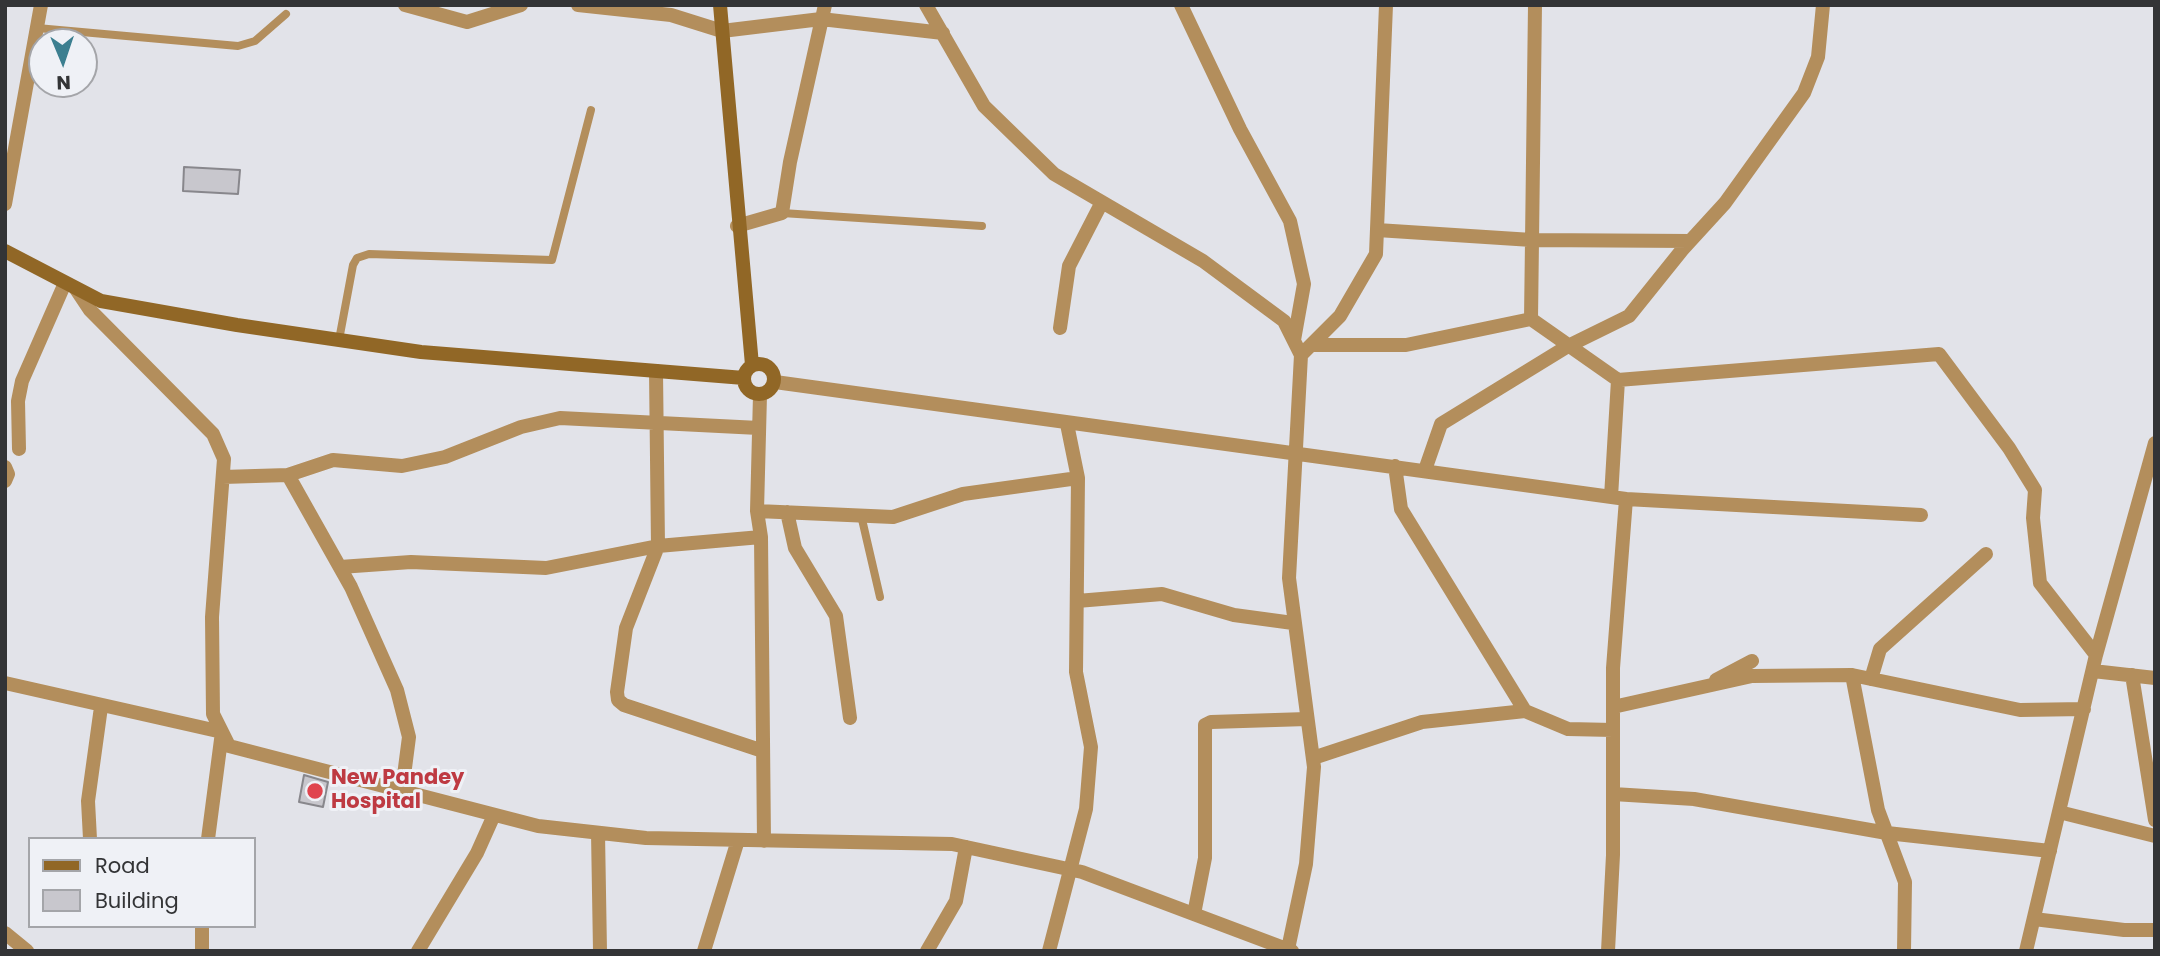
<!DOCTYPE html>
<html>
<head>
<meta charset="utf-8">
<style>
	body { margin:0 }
	#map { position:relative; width:2160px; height:956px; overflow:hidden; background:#e2e3e9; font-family:Poppins,sans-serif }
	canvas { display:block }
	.frame { position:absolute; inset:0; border:7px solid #333436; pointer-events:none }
	.legend { position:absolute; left:28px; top:837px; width:228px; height:91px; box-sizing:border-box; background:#eff1f6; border:2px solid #a4a5a9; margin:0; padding:9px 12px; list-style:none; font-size:21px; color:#333436 }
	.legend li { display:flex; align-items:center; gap:14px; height:35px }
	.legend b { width:35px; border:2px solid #a4a5a9 }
	.north { position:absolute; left:28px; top:28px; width:70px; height:70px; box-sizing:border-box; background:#eff1f6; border:2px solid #a4a5a9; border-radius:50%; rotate:178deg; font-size:19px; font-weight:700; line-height:28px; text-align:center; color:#333436 }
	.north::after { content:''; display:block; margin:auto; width:24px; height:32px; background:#3c7f90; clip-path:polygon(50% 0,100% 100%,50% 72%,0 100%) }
</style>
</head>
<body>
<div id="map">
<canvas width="2160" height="956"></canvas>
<div class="frame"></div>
<ul class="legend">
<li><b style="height:9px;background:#916726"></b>Road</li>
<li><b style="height:19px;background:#c8c7cd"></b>Building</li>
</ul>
<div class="north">N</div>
</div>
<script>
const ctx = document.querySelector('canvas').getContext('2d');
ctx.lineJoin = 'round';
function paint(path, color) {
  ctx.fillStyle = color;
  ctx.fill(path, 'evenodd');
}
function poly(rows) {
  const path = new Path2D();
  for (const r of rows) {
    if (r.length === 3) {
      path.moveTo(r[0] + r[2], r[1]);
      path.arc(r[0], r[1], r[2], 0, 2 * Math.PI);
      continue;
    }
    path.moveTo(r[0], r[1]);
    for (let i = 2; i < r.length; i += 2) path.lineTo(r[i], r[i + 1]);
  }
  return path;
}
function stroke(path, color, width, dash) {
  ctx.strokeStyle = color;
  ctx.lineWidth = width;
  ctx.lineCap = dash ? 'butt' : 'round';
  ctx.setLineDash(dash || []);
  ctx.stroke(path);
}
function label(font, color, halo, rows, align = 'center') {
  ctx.font = font + ' Poppins,sans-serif';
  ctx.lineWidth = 6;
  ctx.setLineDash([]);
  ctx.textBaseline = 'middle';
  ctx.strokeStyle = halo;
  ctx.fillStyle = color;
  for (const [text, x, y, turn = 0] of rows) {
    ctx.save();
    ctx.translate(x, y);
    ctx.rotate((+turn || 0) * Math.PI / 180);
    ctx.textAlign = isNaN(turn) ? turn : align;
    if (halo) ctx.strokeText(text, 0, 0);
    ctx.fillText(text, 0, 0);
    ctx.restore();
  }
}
const building = poly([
	[184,167,240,170,238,194,183,191,184,167],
	[304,775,328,782,323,807,299,802,304,775]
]);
const lane = poly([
	[37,28,238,46,255,41,286,14],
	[782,213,982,226],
	[339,340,353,265,357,258,369,254,552,260,591,110],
	[861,515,880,597]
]);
const street = poly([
	[405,5,467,22,521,5],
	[578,5,671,15,722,31,821,19,943,33],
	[926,5,984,106,1054,174,1203,261,1284,321,1301,355,1289,578,1314,767,1306,864,1288,949],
	[1181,5,1240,129,1290,221,1304,284,1294,340],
	[1535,5,1531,319,1618,380,1939,354,2009,448,2035,490,2033,518,2040,583,2096,655],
	[5,204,41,5],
	[737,226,782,213,790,162,825,5],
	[1377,230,1532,240,1690,241],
	[76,289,90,310,213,434,224,459,212,617,213,714,229,746,538,826,646,838,952,844,1082,872,1292,951],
	[1060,328,1069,266,1102,202],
	[1311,345,1406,345,1531,319],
	[1301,355,1340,316,1376,254,1386,5],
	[656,371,658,546,626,628,617,692,618,700,624,705,763,751],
	[775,382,1626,499,1613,668,1613,855,1608,951],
	[760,395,757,511,761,537,764,841],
	[19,449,18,401,22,381,65,283],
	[1395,466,1401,509,1525,711,1568,729,1613,730],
	[5,467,8,474,5,481],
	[1425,470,1441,424,1568,346,1629,316,1682,250,1725,203,1804,93,1818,57,1823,5],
	[288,475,351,587,397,690,409,737,402,791],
	[223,477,288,475,333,460,402,466,445,457,521,427,560,418,759,428],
	[1611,497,1618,380],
	[1626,499,1921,515],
	[757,511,893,517,963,494,1078,478],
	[787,512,795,548,836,616,850,718],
	[340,567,411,562,546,568,658,546,761,537],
	[1077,601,1162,594,1234,615,1293,623],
	[2093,671,2155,678],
	[1852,675,1878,810,1905,882,1904,951],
	[2132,675,2155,820],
	[1871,679,1880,649,1986,554],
	[1716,680,1752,661],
	[5,683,222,732,208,839],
	[1613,707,1752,676,1852,675,2020,710,2084,709],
	[1313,758,1422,722,1525,711],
	[1613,794,1694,799,1887,833,2050,851],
	[2059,812,2155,836],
	[598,833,600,951],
	[90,839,88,801,101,707],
	[1194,914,1205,858,1205,725,1211,722,1307,719],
	[2034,919,2124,930,2155,930],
	[5,933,27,951],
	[202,951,202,926],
	[418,951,477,853,494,815],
	[704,951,738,840],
	[927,951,956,901,966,847],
	[1049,951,1086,809,1091,747,1076,672,1078,478,1067,424],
	[2026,951,2096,655,2155,443]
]);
const secondary = poly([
	[720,5,752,365],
	[5,251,101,301,237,325,421,352,744,378],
	[759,379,15]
]);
const markers = [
	[315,791,9,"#e0444e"]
];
const healthNames = [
	["New Pandey",331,779],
	["Hospital",331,803]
];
paint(building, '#c8c7cd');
stroke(building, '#88878c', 2);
stroke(lane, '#b38e5c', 8);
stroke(street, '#b38e5c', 14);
stroke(secondary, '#916726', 14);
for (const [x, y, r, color] of markers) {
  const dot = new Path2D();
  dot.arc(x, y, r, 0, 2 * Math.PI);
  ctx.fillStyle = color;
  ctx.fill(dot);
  stroke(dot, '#eff1f6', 2.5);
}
label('bold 21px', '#be3a42', '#eff1f6', healthNames, 'left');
</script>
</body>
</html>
